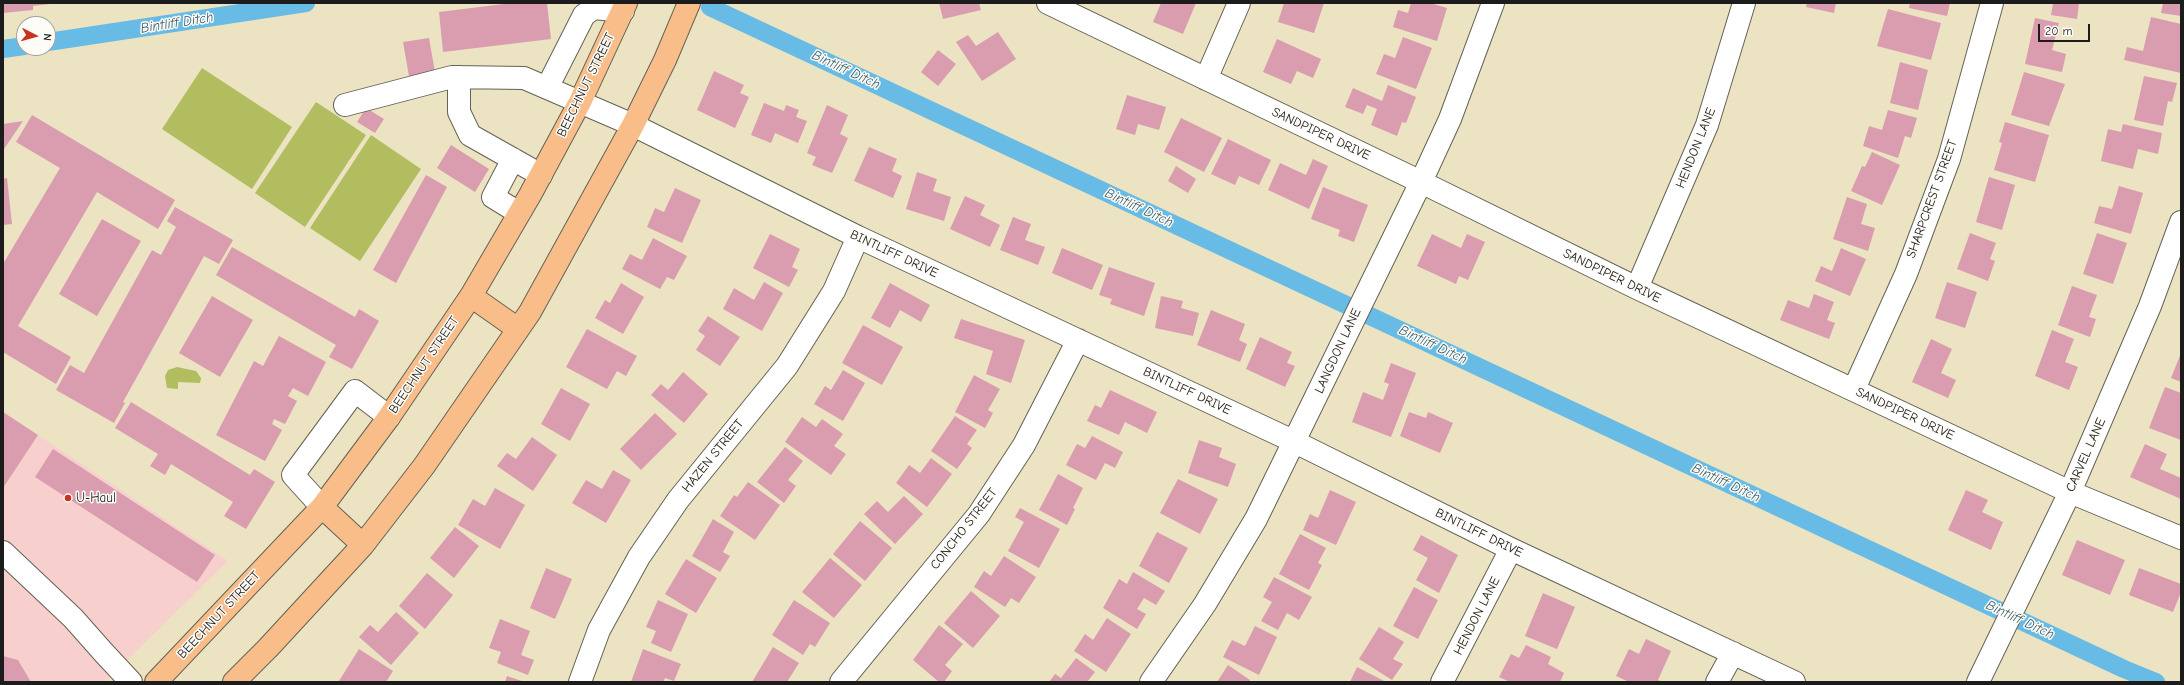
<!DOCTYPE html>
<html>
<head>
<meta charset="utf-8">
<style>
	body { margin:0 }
	#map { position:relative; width:2184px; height:685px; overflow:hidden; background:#ebe3c1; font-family:"Comic Neue",sans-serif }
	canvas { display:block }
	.frame { position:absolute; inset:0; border:4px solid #1c1c1c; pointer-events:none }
	.north { position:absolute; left:16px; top:16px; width:40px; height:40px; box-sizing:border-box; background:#fdfcf7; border:1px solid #a3a29f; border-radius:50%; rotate:96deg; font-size:11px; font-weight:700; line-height:16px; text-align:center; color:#1c1c1c }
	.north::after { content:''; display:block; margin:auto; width:14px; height:18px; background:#c8321e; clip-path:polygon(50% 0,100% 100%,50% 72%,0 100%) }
	.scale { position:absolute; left:2038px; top:24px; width:52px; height:18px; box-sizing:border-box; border:2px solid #1c1c1c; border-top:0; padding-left:5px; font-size:12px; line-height:14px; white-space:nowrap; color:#1c1c1c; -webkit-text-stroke:3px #fdfcf7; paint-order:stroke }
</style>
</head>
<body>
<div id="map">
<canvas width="2184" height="685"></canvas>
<div class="frame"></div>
<div class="north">N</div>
<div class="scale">20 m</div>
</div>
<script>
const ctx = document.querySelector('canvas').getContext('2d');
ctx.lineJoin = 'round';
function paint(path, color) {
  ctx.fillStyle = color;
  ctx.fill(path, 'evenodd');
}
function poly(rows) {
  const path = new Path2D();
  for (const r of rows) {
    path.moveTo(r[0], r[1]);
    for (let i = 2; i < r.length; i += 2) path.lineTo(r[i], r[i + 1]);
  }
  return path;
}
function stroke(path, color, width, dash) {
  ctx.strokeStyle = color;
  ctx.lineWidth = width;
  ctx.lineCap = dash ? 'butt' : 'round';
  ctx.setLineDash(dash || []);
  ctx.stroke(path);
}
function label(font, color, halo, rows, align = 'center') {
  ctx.font = font + ' "Comic Neue",sans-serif';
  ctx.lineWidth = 3;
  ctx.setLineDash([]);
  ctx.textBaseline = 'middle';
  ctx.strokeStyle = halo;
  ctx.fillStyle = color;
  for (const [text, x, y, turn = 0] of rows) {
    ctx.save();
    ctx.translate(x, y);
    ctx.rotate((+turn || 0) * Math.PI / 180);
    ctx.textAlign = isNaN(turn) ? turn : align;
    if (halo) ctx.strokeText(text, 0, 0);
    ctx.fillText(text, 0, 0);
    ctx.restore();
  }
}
const built = poly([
	[3,412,228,561,105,682,3,682]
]);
const green = poly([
	[202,68,292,127,252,189,162,129],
	[316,102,366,135,305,227,255,193],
	[371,135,421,169,360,261,310,228],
	[177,367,196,371,201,378,200,383,178,382,178,389,167,388,165,376,168,370]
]);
const canal = poly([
	[710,7,2124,669,2156,682],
	[48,42,306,3],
	[3,49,24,46]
]);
const building = poly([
	[3,3,50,3,50,4,33,6,33,10,3,13],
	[512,3,547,3,551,39,443,52,439,12],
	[939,3,979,3,981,10,943,19],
	[1161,3,1196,3,1183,34,1153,22],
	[1284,3,1324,3,1314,33,1278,22],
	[1411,3,1430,3,1447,8,1437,41,1393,27,1398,10,1408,13],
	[1807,3,1836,3,1834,13,1806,7],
	[1910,3,1950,3,1947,16,1909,8],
	[2053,3,2079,3,2077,19,2051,15],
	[2163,3,2181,3,2181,16,2161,13],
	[1888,9,1941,23,1931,60,1877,46],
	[2151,17,2181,24,2181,73,2124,60,2127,47,2143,51],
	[2035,18,2059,23,2052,50,2066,54,2062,72,2025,64],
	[998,32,1016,59,982,81,956,42,968,35,976,46],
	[1403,37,1432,48,1416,89,1376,74,1384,54,1395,58],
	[429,38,436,78,410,82,403,42],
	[1277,39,1321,59,1313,78,1297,71,1291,84,1263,72],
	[938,50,956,64,938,86,921,72],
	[1900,62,1928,70,1918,110,1890,103],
	[714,71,744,85,740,93,749,97,735,128,697,110],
	[2024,72,2065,84,2049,126,2011,115],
	[2144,76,2177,83,2172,102,2168,101,2163,126,2134,120],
	[1388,85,1416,97,1406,123,1402,122,1397,136,1371,125,1377,109,1367,105,1363,114,1345,107,1353,88,1382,101],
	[1127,95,1166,107,1159,130,1138,124,1135,135,1116,129],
	[764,103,784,111,786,105,799,110,796,117,807,121,798,143,775,133,771,143,751,135],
	[827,105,848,115,840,134,848,138,832,173,812,165,816,157,807,153],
	[366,108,384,119,375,133,357,122],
	[1888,110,1917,118,1911,138,1905,136,1898,158,1863,146,1869,126,1882,130],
	[32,115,175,200,158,229,97,192,18,326,71,357,56,384,3,352,3,264,60,168,16,142],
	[1181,118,1222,138,1204,172,1164,152],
	[23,121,4,149,3,149,3,124],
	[2005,122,2049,135,2035,182,1994,170,2002,143,1999,142],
	[2123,124,2162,133,2158,154,2138,149,2133,169,2101,161,2108,129,2121,132],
	[1228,139,1271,160,1259,185,1239,176,1235,185,1211,174],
	[451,145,489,169,475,192,437,168],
	[869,147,897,159,892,171,902,176,893,198,854,181],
	[1872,152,1900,165,1882,205,1851,191,1862,166,1865,167],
	[1313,159,1328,166,1309,209,1268,190,1280,163,1306,175],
	[1176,166,1196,179,1188,193,1168,181],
	[917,172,937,179,933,191,951,197,944,221,906,209],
	[426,175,447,187,396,283,373,270],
	[1989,177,2015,185,2002,230,1976,222],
	[7,178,12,224,3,225,3,179],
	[2119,186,2143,193,2131,234,2094,223,2099,206,2112,209],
	[1323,187,1368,205,1354,242,1338,236,1340,230,1311,219],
	[675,188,701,200,682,243,647,227,655,208,664,212],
	[965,196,985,205,980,215,1000,225,990,247,950,229],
	[1847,197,1867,204,1861,224,1875,228,1868,251,1833,239],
	[175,207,233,240,219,264,204,256,123,402,125,403,114,423,56,390,70,365,84,373,152,250,161,255,176,227,167,221],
	[1013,217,1031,224,1025,240,1045,247,1038,265,1000,250],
	[102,219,141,241,97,316,59,294],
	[1970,233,1996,243,1990,259,1995,261,1988,281,1957,269],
	[2097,233,2127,243,2113,284,2083,274],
	[770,234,800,249,792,267,798,270,789,287,753,268],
	[1432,234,1461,248,1467,234,1485,242,1468,280,1459,276,1456,284,1417,266],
	[653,238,687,256,674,280,667,277,660,289,622,269,630,254,642,260],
	[232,247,355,317,359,309,379,321,352,369,329,357,336,345,216,275],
	[1062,248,1103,265,1092,290,1052,273],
	[1841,248,1866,259,1850,296,1815,281,1821,266,1832,271],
	[1109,267,1155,283,1144,316,1110,304,1112,299,1099,295],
	[764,282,783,293,762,331,723,309,734,288,754,300],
	[1947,282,1977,292,1965,328,1935,318],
	[621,283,644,297,623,334,595,318,605,300,610,303],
	[890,283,930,305,921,322,900,310,890,328,871,318],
	[2072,286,2097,295,2089,317,2096,319,2090,337,2058,325],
	[1814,294,1834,302,1827,320,1835,323,1829,339,1780,320,1788,300,1809,308],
	[212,296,253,320,220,377,179,353],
	[1161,296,1183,301,1181,308,1199,313,1193,336,1155,328],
	[1211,310,1245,324,1239,340,1247,344,1240,362,1197,345],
	[708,316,740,337,720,366,696,350,705,336,698,331],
	[961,319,1025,340,1011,383,986,374,993,351,954,338],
	[863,325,903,347,882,385,842,363],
	[587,329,637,356,626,376,617,371,607,389,566,367],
	[2052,330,2074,339,2065,362,2078,367,2069,390,2035,376],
	[279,336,326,362,308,396,293,388,288,396,297,401,285,424,274,419,272,424,282,430,265,461,216,435,254,361,263,366],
	[1260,337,1292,352,1287,363,1295,366,1285,387,1246,369],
	[1931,339,1952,349,1941,373,1956,380,1948,398,1912,382],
	[2181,353,2181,382,2171,378],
	[1391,363,1416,373,1391,437,1352,422,1363,392,1383,400,1389,384,1384,382],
	[843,370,865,383,843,421,814,404,825,386,831,390],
	[683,372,708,394,684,423,651,395,661,384,668,390],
	[974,375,1000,389,988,410,993,413,985,428,955,412],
	[2165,387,2181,393,2181,440,2149,428],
	[561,388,590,404,570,441,541,424],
	[1110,390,1157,412,1147,433,1125,422,1119,435,1087,421,1095,405,1101,408],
	[131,402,250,475,254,469,275,482,246,529,224,516,233,502,171,464,165,475,150,466,158,454,115,428],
	[3,412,38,435,3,488],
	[1409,412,1426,418,1428,412,1453,423,1440,453,1400,436],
	[655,413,677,434,641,470,620,449],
	[955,416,977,430,967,444,972,448,957,469,931,451],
	[802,417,816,427,822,419,843,434,834,446,846,454,831,475,785,442],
	[1092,436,1123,452,1115,468,1105,463,1096,480,1066,465,1077,444,1085,448],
	[532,437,557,455,533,491,497,466,507,453,516,459],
	[1199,440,1222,448,1219,457,1236,464,1228,487,1188,473],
	[2145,444,2167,454,2160,469,2181,478,2181,499,2130,477],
	[785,447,803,461,788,480,796,486,784,503,757,482],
	[53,449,215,555,197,582,35,477],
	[931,458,952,474,927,507,896,483,909,465,920,473],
	[613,470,631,480,606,523,572,503,586,480,602,489],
	[1058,474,1083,488,1073,508,1075,509,1067,525,1039,510],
	[1178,479,1218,499,1200,534,1160,513],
	[748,482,780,505,755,540,720,516,734,495,737,497],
	[495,488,525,505,500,549,458,525,473,499,485,506],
	[1330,490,1356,502,1336,545,1303,530,1310,514,1318,518],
	[1966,490,1988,500,1982,512,2003,522,1991,550,1948,530],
	[904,496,923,514,895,544,864,514,877,501,888,512],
	[1020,508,1060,529,1039,568,1008,551,1024,522,1015,517],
	[713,519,734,532,723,552,730,556,720,572,692,556],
	[860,521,892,548,865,581,833,554],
	[455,527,479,546,454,578,430,558],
	[1157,532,1188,548,1169,583,1139,566],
	[1300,534,1326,548,1318,563,1322,565,1309,590,1279,574],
	[1421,535,1458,555,1439,593,1416,580,1428,558,1413,550],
	[2077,540,2125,560,2110,595,2062,575],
	[1004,556,1036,577,1019,603,1011,598,1005,607,974,587,984,571,991,576],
	[830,558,862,585,834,618,802,592],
	[686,559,717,578,696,613,665,594],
	[546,568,572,579,555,619,530,608],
	[2139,568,2181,584,2181,592,2173,612,2129,595],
	[1133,572,1165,591,1156,605,1144,598,1137,609,1146,614,1137,629,1103,608,1119,579,1127,584],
	[427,573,453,595,425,629,399,606],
	[1274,577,1312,597,1299,620,1287,613,1278,630,1261,621,1272,602,1263,597],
	[1414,587,1438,600,1418,639,1393,626],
	[971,591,1000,616,973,648,944,623],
	[1543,593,1575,607,1557,649,1525,636],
	[658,600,688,614,671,652,651,643,656,631,646,627],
	[794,600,830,623,815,647,810,644,803,655,772,635],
	[396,612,419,633,391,665,359,637,370,625,378,632],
	[1107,618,1131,634,1106,672,1074,651,1085,634,1093,640],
	[500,619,530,631,521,655,534,660,528,675,497,663,501,652,489,648],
	[939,625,963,644,945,665,952,671,944,682,939,682,913,660],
	[1255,626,1277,637,1259,675,1223,657,1232,640,1245,646],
	[1379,627,1404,642,1393,659,1403,664,1392,680,1359,659],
	[1646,639,1671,651,1658,680,1663,682,1629,682,1616,676,1629,649,1639,654],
	[1526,645,1551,657,1548,664,1564,673,1560,682,1510,682,1499,677,1511,654,1519,658],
	[773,647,799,663,787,682,752,682],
	[359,649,393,671,386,682,339,681],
	[643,649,681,664,674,681,665,678,663,682,631,682],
	[3,656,18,660,31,682,3,682],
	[1076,658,1095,672,1087,682,1049,682,1055,674,1061,678],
	[1228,665,1250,680,1249,682,1217,682],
	[1357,667,1386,682,1350,682],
	[507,676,525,682,505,682]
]);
const minor = poly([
	[1048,3,1421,182,1637,288,2070,492,2181,538],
	[459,77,459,112,470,135,541,175],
	[1206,79,1239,3],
	[547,88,584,15,594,8,623,11],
	[345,105,452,77,524,78,633,125,858,237,1295,442,1511,549,1794,682],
	[513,159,493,197,519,213],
	[1637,288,1707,125,1744,3],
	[1854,389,1906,274,1949,159,1992,3],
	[322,507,293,475,355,391,389,417],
	[3,552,73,618,104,653,131,682],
	[580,682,599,630,639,557,678,500,787,366,834,291,858,237],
	[841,682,979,514,1024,445,1078,340],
	[1151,682,1205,604,1256,519,1421,182,1450,119,1493,3],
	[1442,682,1511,549],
	[1717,682,1733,653],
	[1978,682,2070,492,2150,306,2181,222]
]);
const major = poly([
	[471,296,518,329],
	[322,507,363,545],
	[156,682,322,507,389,417,471,296,530,195,580,102,626,3],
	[234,682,268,648,363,545,424,466,530,312,633,125,665,60,689,3]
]);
const markers = [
	[68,498,4,"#c8321e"]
];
const streetNames = [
	["BEECHNUT STREET",586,85,-64],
	["SANDPIPER DRIVE",1321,134,25],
	["HENDON LANE",1696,148,-68],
	["SHARPCREST STREET",1932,199,-70],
	["BINTLIFF DRIVE",894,254,25],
	["SANDPIPER DRIVE",1612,276,26],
	["LANGDON LANE",1338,351,-65],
	["BEECHNUT STREET",424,365,-56],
	["BINTLIFF DRIVE",1187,391,25],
	["SANDPIPER DRIVE",1905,414,25],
	["CARVEL LANE",2086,455,-66],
	["HAZEN STREET",713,456,-51],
	["CONCHO STREET",964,529,-52],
	["BINTLIFF DRIVE",1479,533,26],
	["BEECHNUT STREET",219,615,-47],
	["HENDON LANE",1477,616,-63]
];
const poiNames = [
	["U-Haul",76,498]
];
const waterNames = [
	["Bintliff Ditch",177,23,-9],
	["Bintliff Ditch",846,70,25],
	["Bintliff Ditch",1139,208,25],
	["Bintliff Ditch",1433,345,25],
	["Bintliff Ditch",1726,483,25],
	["Bintliff Ditch",2020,620,25]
];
paint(built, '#f7d0cd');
paint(green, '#b1bd5f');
stroke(canal, '#68bbe4', 18);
paint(building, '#da9daf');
stroke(minor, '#646256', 24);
stroke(major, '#646256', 24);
stroke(minor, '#fff', 22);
stroke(major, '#f8bd89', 22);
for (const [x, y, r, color] of markers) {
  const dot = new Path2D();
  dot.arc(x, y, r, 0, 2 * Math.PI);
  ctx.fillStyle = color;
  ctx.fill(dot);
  stroke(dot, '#fdfcf7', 1.5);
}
label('13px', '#1c1c1c', '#fdfcf7', streetNames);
label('13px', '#1c1c1c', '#fdfcf7', poiNames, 'left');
label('italic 14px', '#3a5c6c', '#fdfcf7', waterNames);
</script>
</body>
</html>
